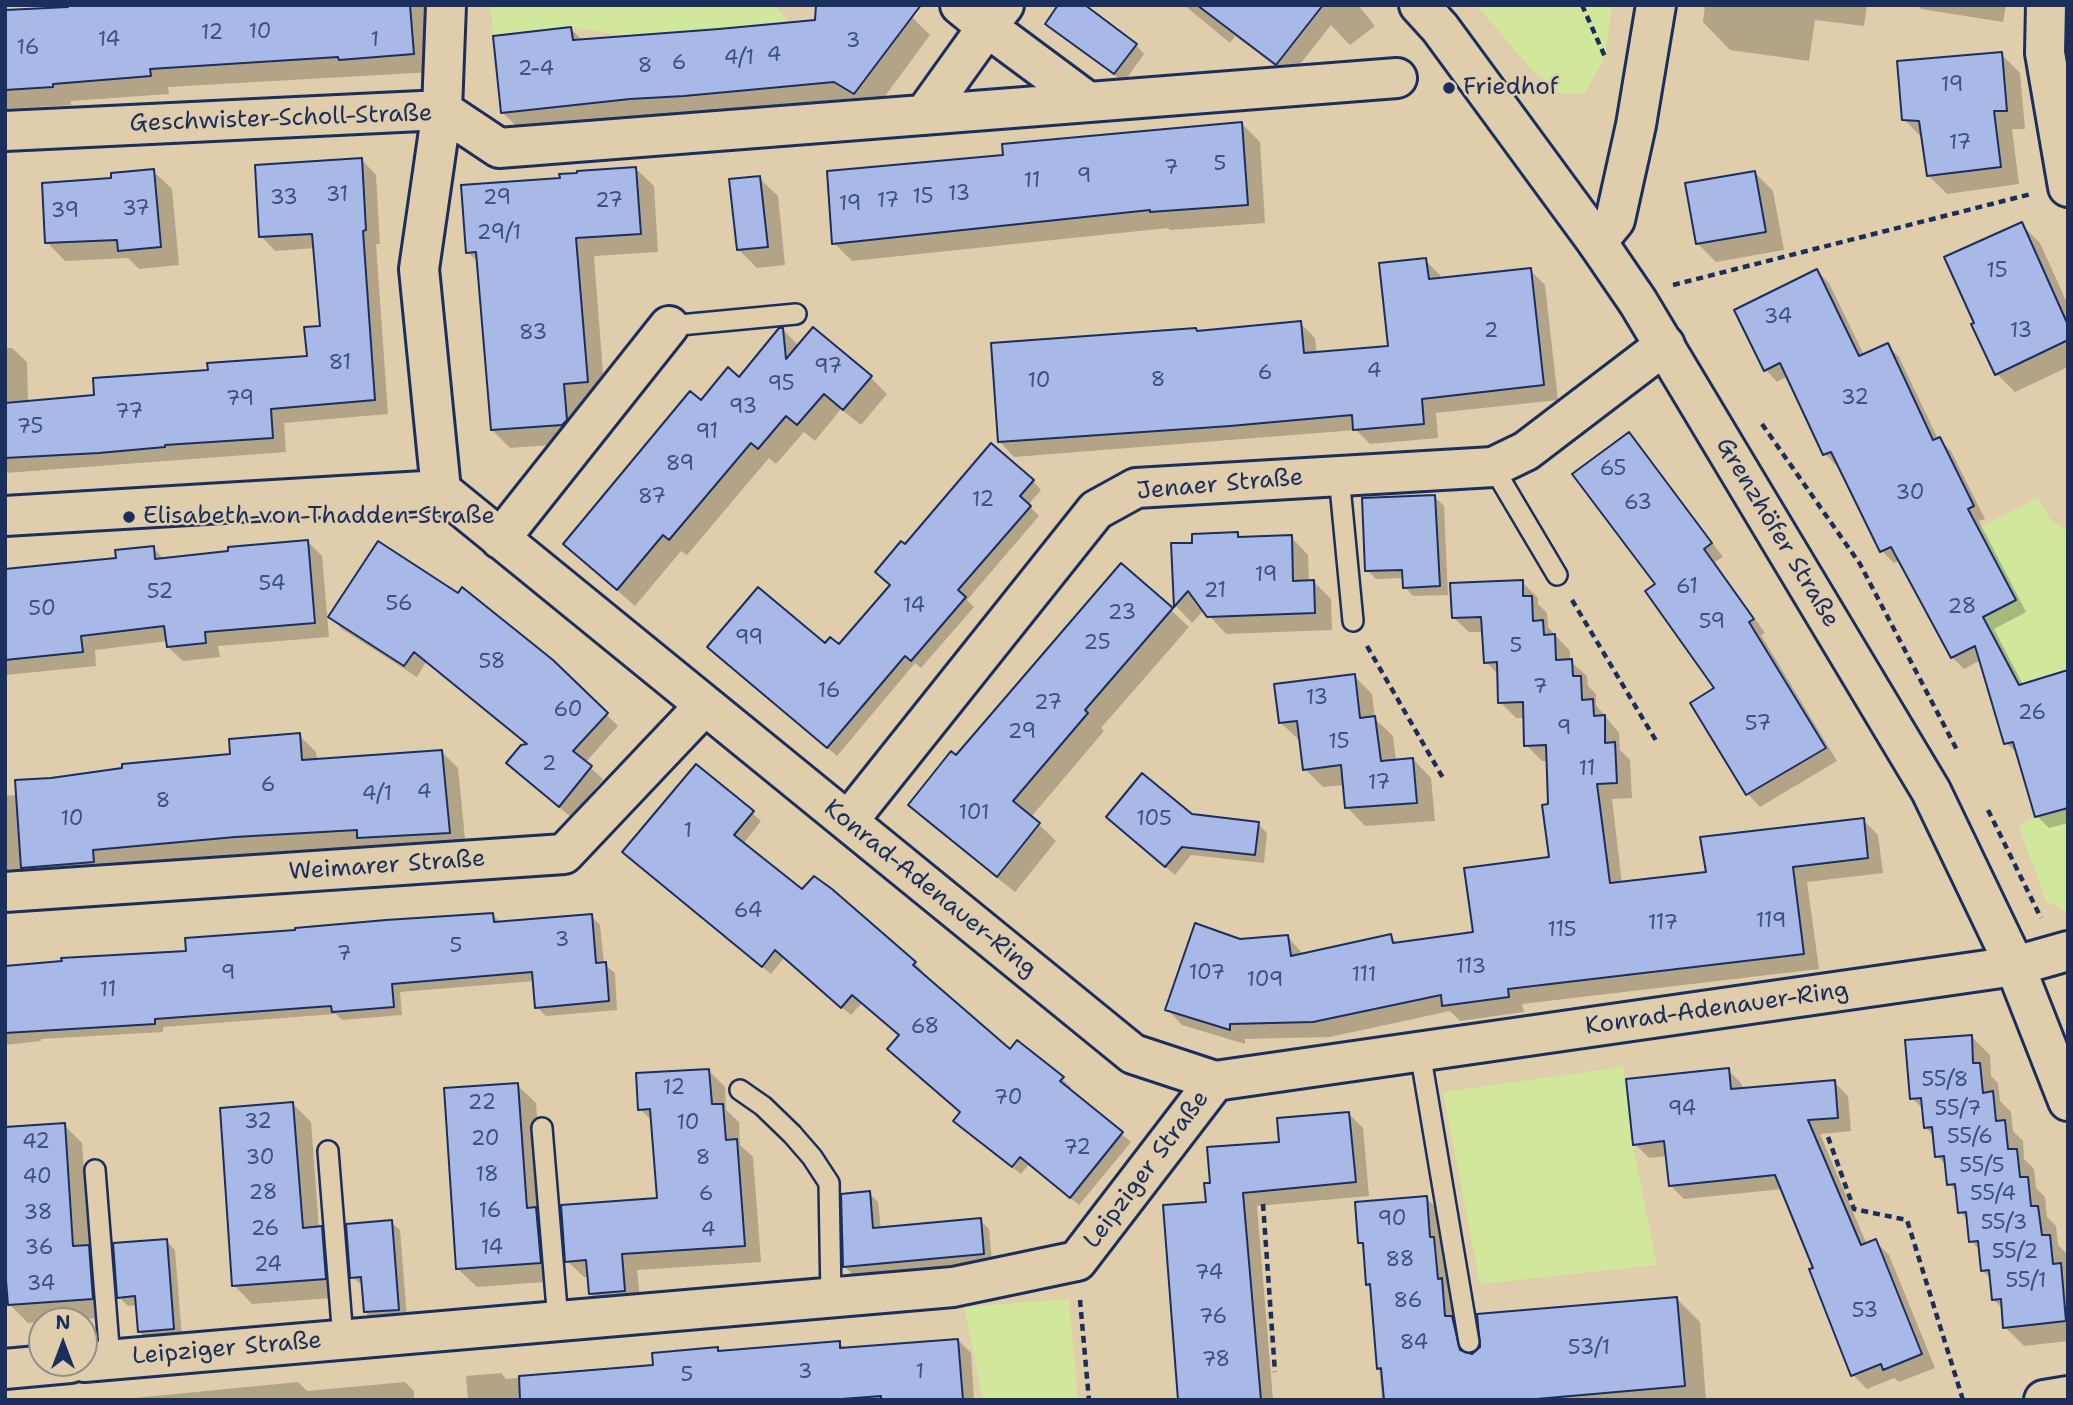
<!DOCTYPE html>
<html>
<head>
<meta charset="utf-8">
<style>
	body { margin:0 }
	#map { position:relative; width:2073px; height:1405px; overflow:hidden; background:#e0cdab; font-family:"Shantell Sans",sans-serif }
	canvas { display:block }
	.frame { position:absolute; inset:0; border:7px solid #1b2f5e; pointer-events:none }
	.north { position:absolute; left:28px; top:1307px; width:70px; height:70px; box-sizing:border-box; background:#e0cdab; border:2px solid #918e8c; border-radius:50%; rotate:0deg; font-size:19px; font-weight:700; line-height:28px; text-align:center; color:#1b2f5e }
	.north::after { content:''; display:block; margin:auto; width:24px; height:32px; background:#1b2f5e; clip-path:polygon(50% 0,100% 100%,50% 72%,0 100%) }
</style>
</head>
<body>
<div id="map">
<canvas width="2073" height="1405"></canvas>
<div class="frame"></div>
<div class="north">N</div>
</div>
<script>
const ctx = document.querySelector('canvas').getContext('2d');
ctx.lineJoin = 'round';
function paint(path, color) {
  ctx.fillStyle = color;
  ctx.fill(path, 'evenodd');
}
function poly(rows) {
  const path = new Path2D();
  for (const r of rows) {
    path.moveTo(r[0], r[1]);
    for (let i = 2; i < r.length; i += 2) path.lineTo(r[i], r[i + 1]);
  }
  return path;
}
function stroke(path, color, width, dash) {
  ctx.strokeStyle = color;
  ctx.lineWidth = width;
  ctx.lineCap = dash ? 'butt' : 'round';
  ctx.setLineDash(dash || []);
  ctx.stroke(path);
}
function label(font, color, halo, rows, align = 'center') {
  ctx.font = font + ' "Shantell Sans",sans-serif';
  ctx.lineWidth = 5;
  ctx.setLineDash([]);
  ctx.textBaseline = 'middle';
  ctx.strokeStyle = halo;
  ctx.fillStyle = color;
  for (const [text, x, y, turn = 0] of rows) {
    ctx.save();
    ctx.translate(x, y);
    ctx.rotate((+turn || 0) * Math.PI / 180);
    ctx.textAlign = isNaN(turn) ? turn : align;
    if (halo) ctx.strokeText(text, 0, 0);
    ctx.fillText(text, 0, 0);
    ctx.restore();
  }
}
const green = poly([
	[491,5,774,5,789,22,626,36,571,27,493,36],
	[1479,5,1612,5,1605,56,1585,93,1556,93,1532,70,1478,7],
	[2038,498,2051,520,2068,531,2068,670,1989,694,1986,678,2011,665,1983,617,2015,600,1988,546,1972,531],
	[2064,809,2068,821,2068,913,2046,901,2019,827,2035,817],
	[1623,1067,1633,1145,1657,1265,1480,1284,1443,1092],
	[1069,1299,1078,1400,983,1400,964,1307]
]);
const shadow = poly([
	[74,5,426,5,432,72,168,87,169,94,71,101,71,105,5,109,5,12,70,9],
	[900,5,930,35,874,111,854,100,703,114,650,117,521,131,503,113,571,29,583,41,816,22],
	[1184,5,1358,5,1375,26,1350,45,1331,25,1290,77,1235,36,1230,43],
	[1705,5,1867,5,1864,26,1815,20,1809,61,1730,50,1703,22],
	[1917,5,2006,5,2003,22,1921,9],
	[1047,24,1136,45,1144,54,1124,82],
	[2001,54,2020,73,2025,129,2012,129,2019,184,1947,194,1928,175,1922,138,1904,119],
	[1241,123,1260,142,1265,223,1170,230,1168,228,852,261,834,243,1005,157],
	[362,160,376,175,380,244,376,244,388,414,284,423,286,452,5,473,5,348,12,348,27,362,28,402,96,396,209,372,309,358,322,327,315,248,275,251,261,236],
	[635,168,654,186,658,252,594,256,605,400,581,402,584,439,580,443,510,448,492,430,479,263,468,252,562,179],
	[153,171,172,189,179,265,139,269,128,258,65,261,47,242,113,180],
	[1754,172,1773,191,1784,250,1716,262,1698,244],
	[759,178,778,196,785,265,757,268,739,250],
	[2021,224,2040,243,2068,305,2068,367,2015,392,1997,374],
	[1425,260,1440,275,1441,280,1530,270,1545,285,1558,400,1436,413,1438,438,1370,444,1356,430,1014,457,1000,442,1198,332,1300,323,1315,338,1317,354,1390,348],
	[1817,271,1829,283,1864,355,1887,345,1899,357,1938,439,1951,451,1985,519,1979,521,2026,612,1994,629,2023,685,2068,672,2068,823,2049,828,2037,816,2019,755,2006,743,1981,660,1964,669,1952,657,1900,560,1894,563,1882,551,1840,465,1837,466,1825,454,1788,376,1777,382,1766,370],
	[782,329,799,346,870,377,887,394,861,425,841,409,815,441,804,432,776,464,769,458,687,555,681,551,635,606,565,544,701,403,739,379],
	[1628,434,1641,447,1723,557,1715,562,1765,633,1761,635,1837,761,1760,807,1748,794,1692,703,1716,689,1657,585],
	[1033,481,1041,490,1028,505,1039,516,967,600,974,607,921,668,915,663,837,756,718,655,839,646,891,586,905,547],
	[1435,497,1444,506,1448,595,1413,596,1405,587,1404,578,1376,579,1367,570],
	[1237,534,1242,539,1291,537,1308,555,1309,582,1313,581,1331,599,1332,630,1226,634,1204,610,1192,623,1176,606,1172,545,1194,544],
	[308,542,322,556,329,637,218,646,220,657,183,661,168,647,168,641,95,650,96,666,5,675,5,571,118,560,153,548,165,560],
	[1522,582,1538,598,1538,604,1547,613,1548,627,1570,651,1570,661,1587,676,1588,686,1596,694,1596,705,1619,733,1620,750,1630,760,1632,798,1612,799,1622,884,1708,874,1863,820,1878,835,1883,873,1807,882,1819,969,1522,1004,1524,1012,1460,1021,1450,1011,1330,1037,1245,1039,1245,1044,1182,1025,1167,1009,1240,941,1288,937,1304,955,1390,936,1398,944,1475,934,1551,858,1548,761,1542,761,1526,745,1525,718,1516,718,1500,702,1499,675,1486,662,1484,632,1469,632,1453,617],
	[1171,610,1189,627,1101,728,1104,731,1031,817,1056,841,1015,892,927,822,910,805],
	[330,617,552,661,618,726,585,763,603,779,571,817,520,775,529,746,426,662,417,677,342,629],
	[1354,676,1372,694,1375,719,1393,736,1396,761,1413,759,1431,778,1435,821,1365,826,1347,807,1345,785,1323,787,1305,769,1301,740,1299,740,1280,722],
	[299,735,316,752,317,761,441,751,458,768,466,849,376,854,368,846,253,854,109,867,5,887,5,796,18,795,51,780,232,756],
	[752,813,761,821,743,844,802,892,915,963,923,972,921,974,1010,1051,1017,1043,1062,1079,1071,1087,1069,1090,1131,1142,1079,1205,1029,1164,1021,1174,964,1130,962,1112,901,1036,862,1003,851,1015,784,958,771,974,624,852],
	[1191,816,1258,824,1267,833,1264,863,1191,855,1175,875,1117,826],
	[493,915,501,923,591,916,600,925,604,964,615,973,617,1010,546,1016,537,1007,535,981,400,992,402,1015,342,1020,336,1014,163,1027,163,1032,41,1039,41,1041,5,1045,5,967,187,953],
	[1972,1037,1990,1055,1991,1076,1998,1083,2000,1101,2011,1112,2013,1131,2023,1141,2024,1159,2034,1169,2036,1188,2045,1197,2047,1217,2056,1226,2058,1245,2068,1255,2068,1341,2024,1346,2005,1327,2003,1309,1993,1299,1991,1279,1982,1270,1981,1251,1971,1241,1969,1221,1960,1212,1958,1193,1949,1184,1947,1166,1937,1156,1935,1137,1925,1127,1923,1109,1912,1098],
	[708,1070,725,1087,726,1110,739,1122,740,1145,753,1157,761,1262,637,1270,641,1307,607,1310,591,1294,590,1277,584,1277,567,1261,659,1200,653,1122,640,1109],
	[1728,1070,1742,1084,1743,1090,1834,1082,1848,1096,1851,1131,1820,1134,1867,1245,1875,1241,1889,1255,1935,1368,1899,1382,1894,1378,1867,1389,1853,1375,1815,1269,1783,1189,1684,1199,1670,1185,1667,1156,1649,1158,1635,1144],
	[517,1085,536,1103,544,1217,559,1281,477,1287,458,1269],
	[293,1104,311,1122,319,1228,340,1247,344,1297,252,1304,234,1285],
	[1349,1114,1363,1128,1369,1196,1257,1206,1273,1400,1180,1400,1208,1203,1212,1184,1281,1143],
	[64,1125,82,1143,90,1248,106,1265,111,1317,28,1323,9,1304],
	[869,1193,878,1202,881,1229,980,1220,989,1229,992,1262,853,1275,844,1266],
	[1426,1198,1449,1221,1477,1354,1677,1299,1700,1322,1706,1400,1382,1400,1372,1288,1368,1284,1365,1247,1360,1242],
	[391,1222,400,1230,407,1318,374,1321,365,1312,363,1286,352,1277],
	[166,1241,175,1250,182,1338,148,1340,139,1331,137,1305,128,1306,119,1297],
	[958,1340,971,1353,974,1400,468,1400,466,1376,501,1373,506,1379,654,1366,717,1349,721,1352,839,1342,846,1350],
	[298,1382,307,1391,405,1382,414,1391,414,1400,114,1400]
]);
const building = poly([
	[68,5,410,5,414,54,339,60,338,57,150,69,151,76,53,84,53,87,5,90,5,10,68,7,68,5],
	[816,5,921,5,854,94,834,82,684,96,630,99,501,113,493,36,571,27,573,40,719,29,815,20,816,5],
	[1058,5,1085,5,1137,44,1114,74,1045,24,1058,5],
	[1197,5,1323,5,1276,65,1197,5],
	[2002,52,2007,111,1994,111,2001,167,1927,176,1919,121,1902,120,1897,61,2002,52],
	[1242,122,1248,205,1150,212,1150,210,832,244,827,171,1003,155,1002,144,1242,122],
	[362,158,366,230,363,231,375,400,271,409,273,438,165,445,165,447,99,453,5,458,5,403,94,395,93,378,208,370,207,363,307,356,304,327,320,326,312,234,259,237,255,165,362,158],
	[636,167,641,234,576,238,588,382,564,384,567,420,562,425,491,430,476,252,466,253,461,185,560,178,559,174,577,173,577,171,636,167],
	[154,169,161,247,118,251,117,240,45,243,42,183,111,178,111,173,154,169],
	[1755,171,1766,232,1696,244,1685,183,1755,171],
	[760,176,768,247,737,250,729,179,760,176],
	[2022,222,2068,325,2068,340,1995,375,1971,324,1974,323,1944,257,2022,222],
	[1426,258,1429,279,1531,268,1544,385,1422,399,1424,424,1353,430,1352,415,1230,426,998,442,991,343,1196,328,1197,331,1301,321,1304,353,1388,346,1379,263,1426,258],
	[1817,269,1859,356,1888,343,1933,440,1940,437,1974,506,1968,509,2016,600,1983,617,2019,685,2068,670,2068,808,2035,817,2013,742,2004,744,1975,646,1951,658,1891,547,1880,552,1831,452,1823,455,1780,363,1764,371,1734,310,1817,269],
	[813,327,872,376,843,410,824,394,797,425,786,416,758,449,751,443,669,540,663,535,617,590,563,544,690,391,701,400,728,367,739,377,779,328,783,328,786,359,813,327],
	[1629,432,1712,543,1704,549,1754,619,1749,622,1826,748,1746,795,1690,703,1714,688,1645,591,1655,584,1572,474,1629,432],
	[991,443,1034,480,1020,496,1031,506,958,590,966,597,911,661,905,656,827,748,707,647,758,587,825,643,830,637,839,644,890,585,875,572,901,541,905,544,991,443],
	[1435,495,1440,586,1403,588,1402,570,1365,571,1362,498,1435,495],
	[1238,532,1238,537,1292,535,1293,581,1314,580,1315,613,1207,617,1188,591,1174,607,1171,543,1192,543,1192,534,1238,532],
	[308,540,315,623,205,632,206,643,167,647,164,626,81,636,83,652,5,660,5,569,116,558,115,550,154,546,155,559,228,551,228,547,308,540],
	[378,541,458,593,462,587,553,660,608,713,573,751,592,766,559,807,506,763,521,745,527,744,414,652,404,666,328,617,378,541],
	[1121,563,1173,608,1085,710,1088,713,1013,801,1040,823,997,877,908,805,951,751,956,755,1121,563],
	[1523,580,1523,596,1532,596,1533,621,1543,620,1544,635,1555,634,1556,660,1572,659,1573,676,1581,676,1582,700,1593,699,1594,716,1605,715,1605,743,1615,742,1617,783,1597,784,1610,883,1706,872,1700,837,1864,818,1868,858,1793,867,1804,954,1508,989,1509,997,1442,1006,1441,995,1313,1022,1230,1024,1230,1030,1165,1010,1195,923,1240,939,1288,935,1291,956,1391,934,1393,943,1473,932,1464,868,1549,857,1542,805,1548,804,1546,745,1524,746,1523,702,1498,703,1497,662,1484,663,1481,617,1452,618,1450,583,1523,580],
	[1355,674,1360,718,1375,716,1381,761,1413,758,1417,803,1345,808,1341,765,1303,770,1297,721,1279,723,1274,684,1355,674],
	[300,733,302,760,442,750,450,833,357,838,357,830,235,837,93,850,94,862,21,868,15,780,51,778,122,768,122,764,230,754,229,739,300,733],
	[696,764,754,811,734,835,802,889,814,876,832,889,916,962,913,965,1010,1049,1017,1040,1064,1077,1060,1081,1123,1132,1070,1198,1020,1157,1012,1167,953,1121,960,1112,887,1049,899,1035,852,995,841,1008,775,950,762,967,622,852,696,764],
	[1142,773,1192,814,1259,822,1255,855,1182,847,1165,867,1106,817,1142,773],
	[493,913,494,922,592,914,596,963,606,962,609,1001,535,1008,532,972,392,984,394,1007,332,1012,331,1006,155,1019,155,1024,5,1033,5,966,62,961,61,958,186,951,185,938,295,930,295,928,386,920,493,913],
	[1972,1035,1973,1063,1980,1063,1983,1093,1993,1091,1996,1121,2005,1120,2008,1149,2017,1149,2020,1177,2028,1177,2031,1206,2038,1206,2042,1235,2050,1235,2053,1264,2061,1263,2066,1321,2003,1328,2001,1299,1992,1300,1989,1270,1981,1271,1978,1241,1969,1242,1966,1212,1958,1213,1955,1184,1947,1185,1944,1156,1935,1157,1932,1127,1924,1128,1921,1098,1910,1099,1905,1040,1972,1035],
	[1729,1068,1731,1089,1835,1080,1838,1118,1808,1120,1861,1245,1876,1239,1922,1354,1883,1370,1881,1364,1851,1376,1809,1269,1813,1268,1775,1175,1669,1186,1664,1141,1633,1145,1626,1079,1729,1068],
	[709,1069,712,1104,723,1104,726,1140,737,1139,745,1246,622,1254,625,1291,589,1294,586,1260,565,1262,561,1205,657,1198,650,1109,638,1110,636,1073,709,1069],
	[518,1083,527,1208,536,1207,541,1263,456,1269,444,1088,518,1083],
	[293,1102,303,1228,322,1226,326,1279,232,1286,220,1108,293,1102],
	[1349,1112,1356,1182,1243,1193,1261,1400,1178,1400,1163,1205,1206,1202,1204,1183,1210,1183,1207,1147,1279,1142,1277,1118,1349,1112],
	[65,1123,73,1246,89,1245,93,1299,8,1305,5,1268,5,1127,65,1123],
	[870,1191,873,1228,981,1218,984,1254,843,1267,841,1194,870,1191],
	[1427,1196,1430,1237,1434,1237,1438,1279,1442,1278,1445,1316,1452,1316,1460,1350,1472,1354,1480,1347,1477,1314,1677,1297,1685,1386,1525,1400,1384,1400,1381,1368,1377,1369,1370,1284,1366,1285,1363,1243,1358,1243,1355,1202,1427,1196],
	[392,1220,399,1310,364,1312,361,1277,350,1278,346,1224,392,1220],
	[167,1239,174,1329,138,1332,135,1296,117,1298,113,1243,167,1239],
	[958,1339,963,1400,881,1400,881,1396,829,1400,520,1400,519,1376,653,1365,652,1353,718,1347,718,1351,840,1341,840,1348,958,1339]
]);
const path = poly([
	[1582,5,1606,59],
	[1673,285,2031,194],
	[1762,424,1860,564,1958,752],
	[1572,600,1658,744],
	[1367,646,1443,778],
	[1988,810,2041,918],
	[1828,1137,1854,1209,1907,1220,1963,1400],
	[1263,1204,1275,1372],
	[1080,1300,1089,1400]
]);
const lane = poly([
	[669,326,796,314],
	[1493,467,1557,575],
	[1339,476,1353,621],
	[1420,1052,1469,1342],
	[740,1090,763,1106,792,1134,812,1157,829,1183,831,1297],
	[542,1128,558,1321],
	[328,1151,343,1339],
	[95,1170,110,1359]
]);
const street = poly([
	[960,5,987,27,1004,5],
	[2046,5,2045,53,2068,187],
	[924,115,987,27,1088,102],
	[5,131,442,110,499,148,1397,78],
	[1597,242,1615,220,1636,125,1656,5],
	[441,490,419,269,442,110,446,5],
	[5,516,441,490,1133,1054,1215,1081,2015,966,2068,951],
	[500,539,669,326],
	[848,821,1096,510,1136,488,1493,467,1526,451,1665,345],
	[5,892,564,854,705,705],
	[84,1362,953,1287,1077,1261,1215,1081],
	[5,1369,70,1363],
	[2044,1400,2068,1396]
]);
const secondary = poly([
	[1419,5,1440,28,1597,242,1638,302,1931,791,2015,966,2068,1101]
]);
const markers = [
	[1449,88,7,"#1b2f5e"],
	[129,517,7,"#1b2f5e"]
];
const numberNames = [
	["10",260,33],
	["12",212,34],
	["14",109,41],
	["1",375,41],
	["3",853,42],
	["16",28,49],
	["4",774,56],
	["4/1",739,59],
	["6",679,64],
	["8",645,67],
	["2-4",536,70],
	["19",1952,86],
	["17",1960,144],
	["5",1220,165],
	["7",1171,169],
	["9",1084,177],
	["11",1032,182],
	["13",959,195],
	["31",337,196],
	["15",923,198],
	["33",284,199],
	["29",497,199],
	["27",609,202],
	["17",888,202],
	["19",850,205],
	["37",136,210],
	["39",65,212],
	["29/1",499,234],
	["15",1997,272],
	["34",1778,318],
	["2",1491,332],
	["13",2021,332],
	["83",533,334],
	["81",340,364],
	["97",828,368],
	["4",1374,372],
	["6",1265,374],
	["8",1158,381],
	["10",1039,382],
	["95",781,385],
	["32",1855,399],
	["79",240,400],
	["93",743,408],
	["77",129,413],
	["75",30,428],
	["91",707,433],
	["89",680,465],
	["65",1613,470],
	["30",1910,494],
	["87",652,498],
	["12",983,501],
	["63",1638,504],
	["19",1266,576],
	["54",272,585],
	["61",1687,588],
	["21",1215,592],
	["52",160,593],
	["56",399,605],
	["14",914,607],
	["28",1962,608],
	["50",42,610],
	["23",1122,614],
	["59",1712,623],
	["99",749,639],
	["25",1097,644],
	["5",1516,647],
	["58",492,663],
	["7",1540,688],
	["16",829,692],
	["13",1317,699],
	["27",1048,704],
	["60",568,711],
	["26",2032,714],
	["57",1758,725],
	["9",1564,729],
	["29",1022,733],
	["15",1339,743],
	["2",549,765],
	["11",1587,770],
	["17",1379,784],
	["6",268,786],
	["4",424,793],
	["4/1",377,795],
	["8",163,802],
	["101",974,814],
	["10",72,820],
	["105",1154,820],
	["1",688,832],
	["64",748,912],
	["119",1771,922],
	["117",1663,924],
	["115",1562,931],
	["3",562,941],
	["5",456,947],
	["7",344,955],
	["113",1471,968],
	["9",228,974],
	["107",1207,974],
	["111",1364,976],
	["109",1265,981],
	["11",108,991],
	["68",925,1028],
	["55/8",1945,1081],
	["12",674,1089],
	["70",1008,1099],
	["22",482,1104],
	["94",1682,1110],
	["55/7",1958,1110],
	["32",258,1123],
	["10",688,1124],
	["55/6",1970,1138],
	["20",485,1140],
	["42",36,1143],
	["72",1077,1149],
	["30",260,1159],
	["8",703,1159],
	["55/5",1982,1167],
	["18",487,1176],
	["40",37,1178],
	["28",263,1194],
	["6",706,1195],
	["55/4",1993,1195],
	["16",490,1212],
	["38",38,1214],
	["90",1392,1220],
	["55/3",2004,1224],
	["26",265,1230],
	["4",708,1231],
	["36",39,1249],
	["14",492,1249],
	["55/2",2015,1253],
	["88",1400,1261],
	["24",268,1266],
	["74",1209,1274],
	["55/1",2026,1282],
	["34",41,1285],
	["86",1408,1302],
	["53",1865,1312],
	["76",1213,1318],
	["84",1414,1344],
	["53/1",1589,1349],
	["78",1216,1361],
	["3",805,1373],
	["1",920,1373],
	["5",687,1376]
];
const poiNames = [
	["Friedhof",1463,88],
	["Elisabeth-von-Thadden-Straße",143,517]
];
const streetNames = [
	["Geschwister-Scholl-Straße",281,119,-2],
	["Jenaer Straße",1220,485,-5],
	["Grenzhöfer Straße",1777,533,59],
	["Weimarer Straße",387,866,-4],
	["Konrad-Adenauer-Ring",930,889,39],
	["Konrad-Adenauer-Ring",1717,1009,-8],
	["Leipziger Straße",1147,1170,-53],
	["Leipziger Straße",227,1349,-5]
];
paint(green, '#d1e79c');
paint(shadow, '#0003');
paint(building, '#a8b9e8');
stroke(building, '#1b2f5e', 2);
stroke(lane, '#1b2f5e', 24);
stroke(street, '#1b2f5e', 44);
stroke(secondary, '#1b2f5e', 44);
stroke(path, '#1b2f5e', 4.5, [7, 5]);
stroke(lane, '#e0cdab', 19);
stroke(street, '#e0cdab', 38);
stroke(secondary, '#e0cdab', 38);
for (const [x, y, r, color] of markers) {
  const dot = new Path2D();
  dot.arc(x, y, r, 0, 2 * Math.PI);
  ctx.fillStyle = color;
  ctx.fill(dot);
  stroke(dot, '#e0cdab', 2.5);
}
label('21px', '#3e5280', null, numberNames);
label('24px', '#1b2f5e', '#e0cdab', poiNames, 'left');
label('24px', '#1b2f5e', '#e0cdab', streetNames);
</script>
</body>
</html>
